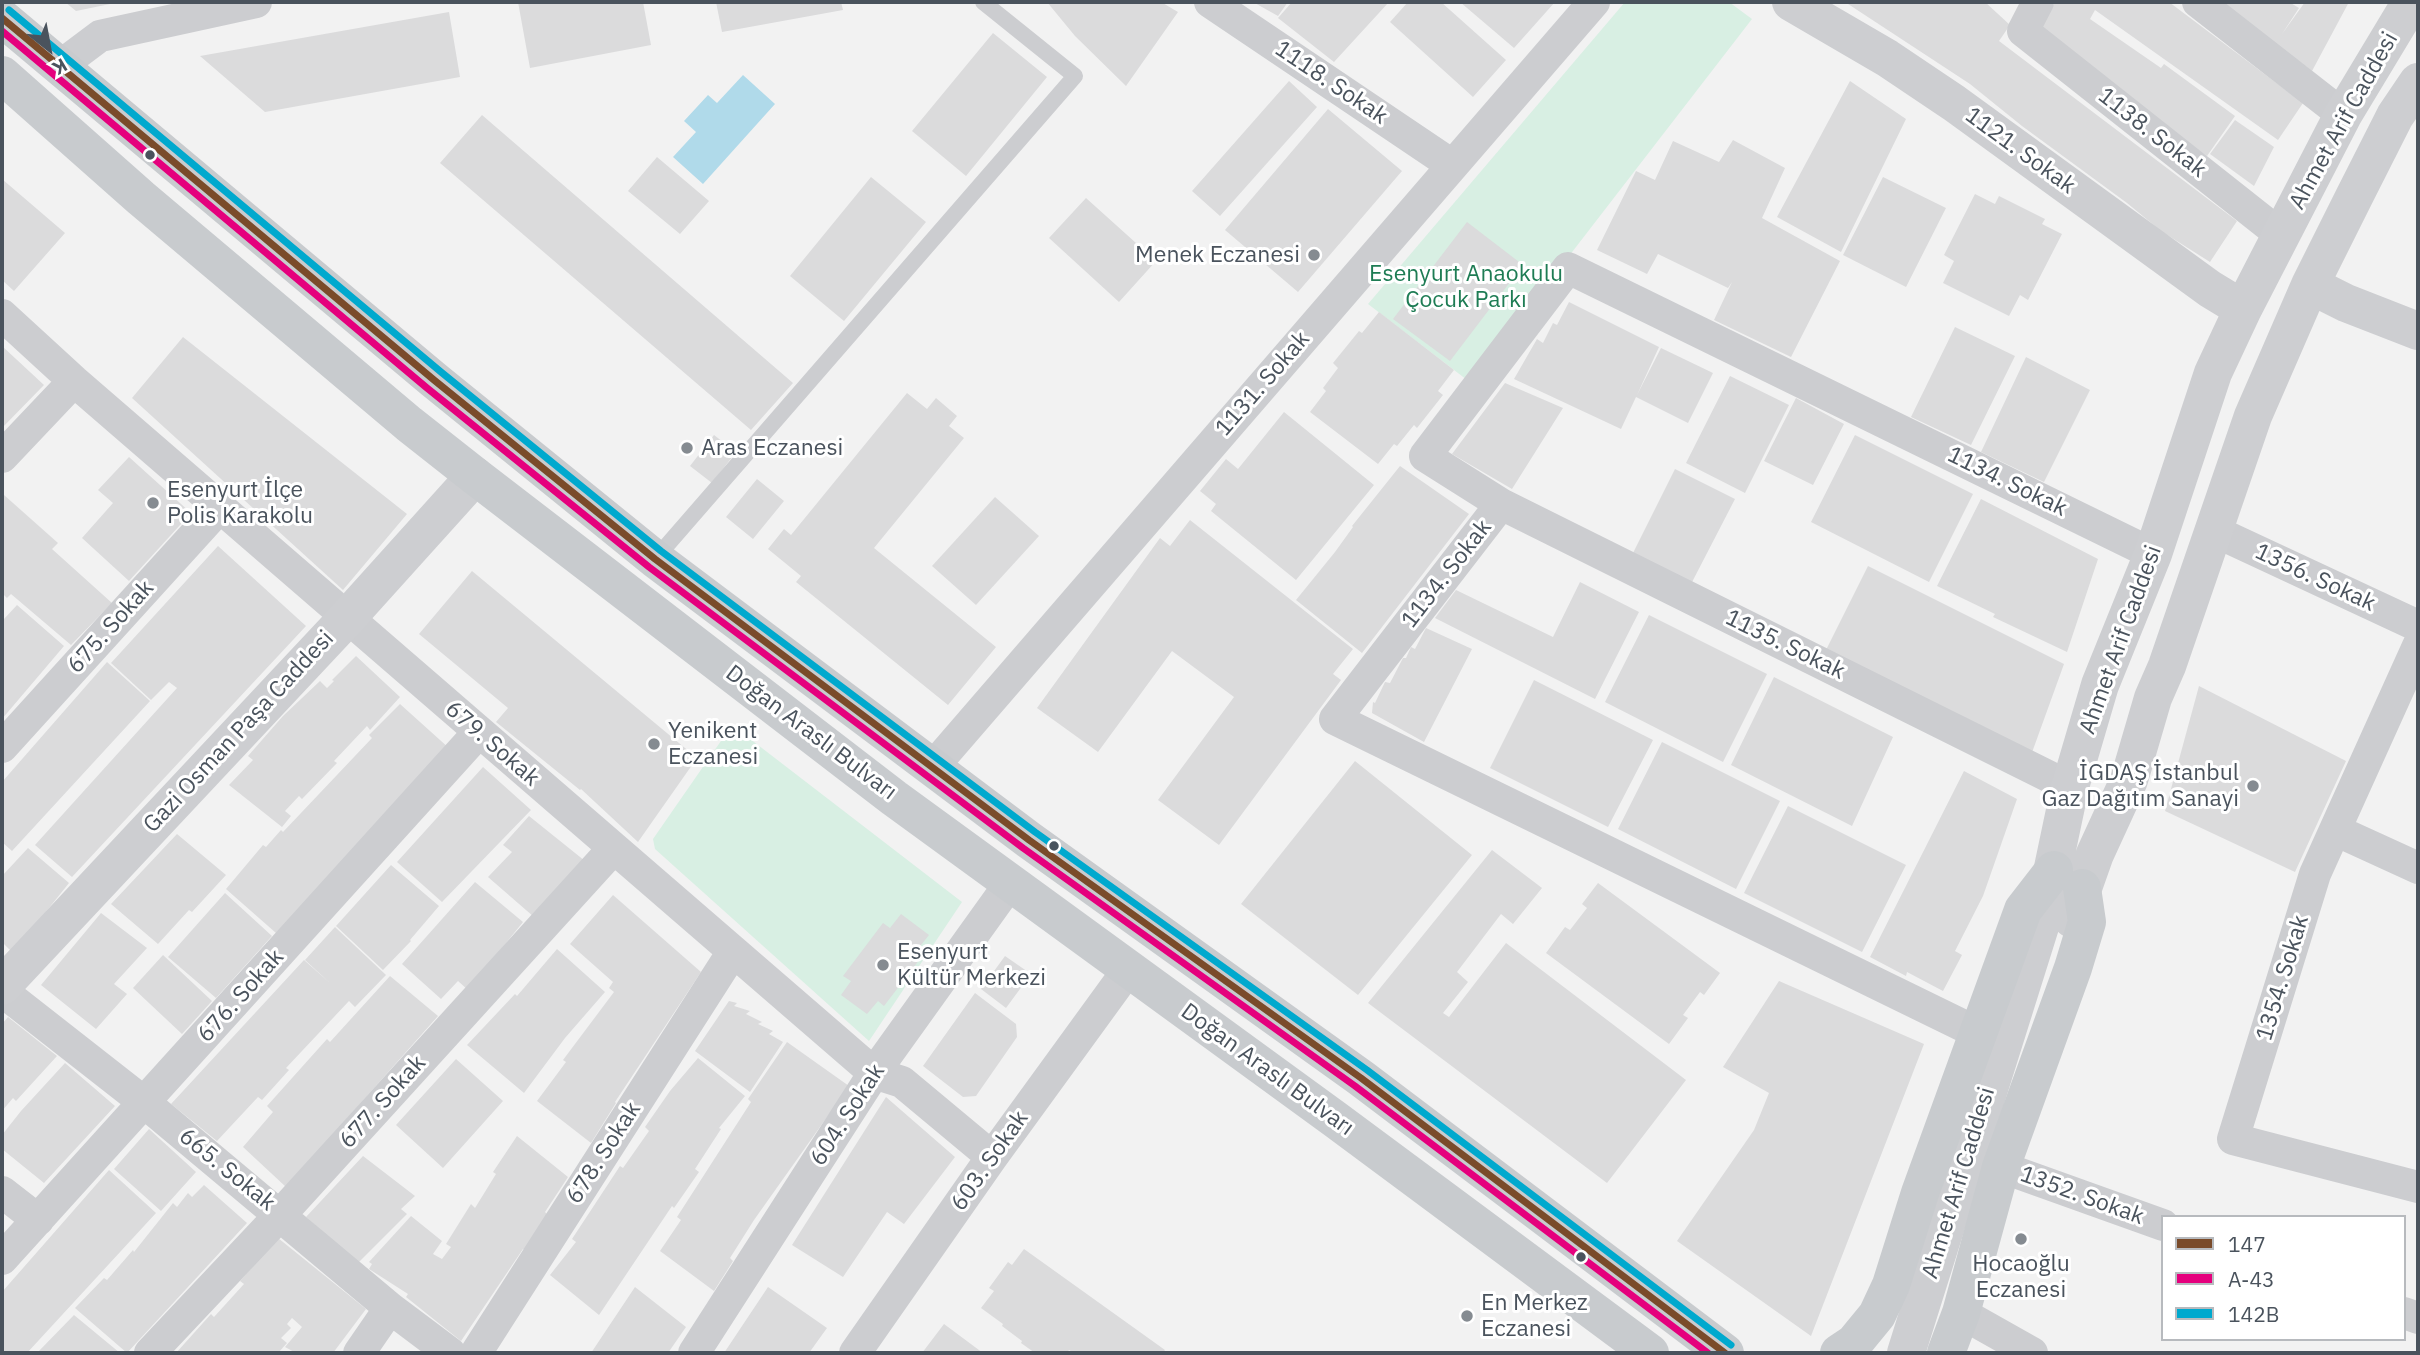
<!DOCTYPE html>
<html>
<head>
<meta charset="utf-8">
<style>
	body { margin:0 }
	#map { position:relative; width:2420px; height:1355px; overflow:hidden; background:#f2f2f2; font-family:"IBM Plex Sans",sans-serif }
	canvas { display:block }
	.frame { position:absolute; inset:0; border:4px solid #4a535d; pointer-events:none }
	.legend { position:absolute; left:2161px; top:1215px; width:245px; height:126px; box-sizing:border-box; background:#fff; border:2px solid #b7babe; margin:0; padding:9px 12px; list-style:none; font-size:21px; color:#4a535d }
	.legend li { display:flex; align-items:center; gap:14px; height:35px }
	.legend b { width:35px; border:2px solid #b7babe }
	.north { position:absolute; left:14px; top:14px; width:70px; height:70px; -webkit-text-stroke:5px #fff; paint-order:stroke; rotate:149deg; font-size:19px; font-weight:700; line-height:28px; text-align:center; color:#4a535d }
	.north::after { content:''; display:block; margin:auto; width:24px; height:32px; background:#4a535d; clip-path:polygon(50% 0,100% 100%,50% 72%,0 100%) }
</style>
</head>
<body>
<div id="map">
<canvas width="2420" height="1355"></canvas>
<div class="frame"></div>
<ul class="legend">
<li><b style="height:9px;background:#7a4b2a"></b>147</li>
<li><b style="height:9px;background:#e5007d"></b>A-43</li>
<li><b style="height:9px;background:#00a9ce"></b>142B</li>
</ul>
<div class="north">K</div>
</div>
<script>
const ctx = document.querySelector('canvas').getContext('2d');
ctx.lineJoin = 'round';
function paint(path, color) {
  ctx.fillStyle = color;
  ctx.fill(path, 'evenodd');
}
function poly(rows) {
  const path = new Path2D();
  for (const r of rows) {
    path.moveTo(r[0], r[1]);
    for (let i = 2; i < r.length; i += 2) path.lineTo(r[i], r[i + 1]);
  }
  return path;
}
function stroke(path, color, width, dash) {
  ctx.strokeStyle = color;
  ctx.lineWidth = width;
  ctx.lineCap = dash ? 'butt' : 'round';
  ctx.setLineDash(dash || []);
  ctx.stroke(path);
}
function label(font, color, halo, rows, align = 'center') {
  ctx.font = font + ' "IBM Plex Sans",sans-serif';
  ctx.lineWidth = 6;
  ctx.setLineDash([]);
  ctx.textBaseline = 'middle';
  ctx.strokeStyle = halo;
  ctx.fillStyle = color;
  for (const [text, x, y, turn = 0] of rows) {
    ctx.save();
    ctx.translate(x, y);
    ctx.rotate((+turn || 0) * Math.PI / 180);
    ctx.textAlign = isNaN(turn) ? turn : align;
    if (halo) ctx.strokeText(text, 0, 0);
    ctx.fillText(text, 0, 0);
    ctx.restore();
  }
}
const green = poly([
	[1625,2,1729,2,1752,19,1471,383,1368,304],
	[732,725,962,902,869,1041,655,849,653,839]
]);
const water = poly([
	[743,75,775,104,703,184,673,157,696,132,684,121,708,95,717,103]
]);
const building = poly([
	[65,2,115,2,115,3,76,11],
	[518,2,643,2,651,45,530,68],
	[716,2,841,2,843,10,722,32],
	[1047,2,1161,2,1178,12,1126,86,1075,36],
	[1253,2,1288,2,1278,16],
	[1292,2,1389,2,1334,62,1278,18],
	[1408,2,1441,2,1506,60,1473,97,1390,22],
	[1460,2,1555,2,1514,48],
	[1845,2,1985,2,2010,25,1999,41,2237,221,2210,262,2161,231,2127,203,2022,126,1970,84],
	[2055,2,2169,2,2303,103,2278,140,2095,10,2090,19,2161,68,2164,64,2235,116,2207,156,2173,133,2039,32],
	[2220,2,2289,2,2299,8,2282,34,2305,2,2349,2,2312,71],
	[449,12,460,77,265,112,200,56],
	[993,33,1047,77,966,176,912,131],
	[1289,81,1317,107,1220,216,1192,191],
	[1850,81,1906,119,1841,252,1777,217],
	[1328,109,1402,171,1298,292,1225,230],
	[482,115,793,383,751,430,440,163],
	[2235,120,2274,147,2254,186,2210,154],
	[1733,140,1785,168,1762,218,1840,261,1791,357,1714,320,1732,282,1728,288,1658,254,1647,274,1597,250,1636,171,1655,180,1673,141,1719,162],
	[657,157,709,201,680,234,628,191],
	[871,177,926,222,844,321,790,276],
	[1883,177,1946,208,1906,287,1843,255],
	[2,179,65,233,14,291,2,280],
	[1975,194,1995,204,1999,196,2045,219,2042,224,2062,234,2028,300,2020,295,2009,316,1943,283,1954,261,1944,255],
	[1086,198,1156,261,1119,302,1049,238],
	[1467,222,1523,265,1450,361,1393,319],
	[1569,302,1659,347,1637,395,1661,348,1713,373,1688,423,1636,397,1621,429,1514,379,1537,339,1543,343,1553,323,1557,325],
	[1379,312,1454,370,1438,391,1443,395,1417,428,1414,425,1397,446,1394,444,1378,464,1310,412,1326,391,1323,388,1338,368,1333,363,1359,331,1362,333],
	[1955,327,2015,356,1971,445,1911,417],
	[183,337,407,514,343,590,132,398],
	[2,346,44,385,2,428],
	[2026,357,2090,390,2044,482,1981,452],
	[1730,376,1789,405,1745,493,1686,463],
	[1505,383,1563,408,1512,489,1452,454],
	[907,393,927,409,936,398,957,416,949,426,964,438,874,548,996,647,948,705,796,582,801,576,768,549,784,529,791,535],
	[1796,398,1844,424,1813,485,1764,461],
	[1284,412,1374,485,1296,580,1211,511,1216,504,1200,491,1226,459,1238,469],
	[714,435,736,452,712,483,690,466],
	[1855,435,1973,494,1929,582,1811,522],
	[129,457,191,513,129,581,82,538,113,503,98,490],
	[1400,466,1469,514,1362,653,1296,600,1335,552,1353,527,1352,526],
	[1675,469,1735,499,1690,586,1631,557],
	[757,479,784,501,753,539,726,517],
	[4,495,58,543,52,549,112,603,71,645,11,594,7,598,2,593,2,498],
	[995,497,1039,536,976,605,932,566],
	[1981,499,2098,559,2067,652,1993,617,1995,614,1937,586],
	[1190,520,1353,649,1333,674,1341,680,1219,845,1158,800,1234,697,1172,651,1098,752,1037,708,1160,538,1170,546],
	[218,546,306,626,72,877,35,845,177,688,169,682,151,700,111,663],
	[1868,566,2064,664,2030,758,1824,654],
	[472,571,697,758,638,842,581,789,580,790,496,722,508,708,419,634],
	[1580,582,1639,612,1595,699,1435,618,1456,590,1553,637],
	[17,605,64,646,2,719,2,617,4,619],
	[1649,615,1767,674,1723,762,1605,702],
	[1426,628,1472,649,1424,742,1372,713,1373,702,1375,703,1385,682,1390,683,1403,658,1406,658,1411,647,1415,649],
	[356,656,400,697,370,730,367,726,334,761,337,763,302,799,299,796,285,811,291,816,282,827,229,785,253,760,248,756,283,716,320,681,327,688,334,681,332,680],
	[107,662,150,701,12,851,2,842,2,782],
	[1774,677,1893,737,1852,826,1731,765],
	[1534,680,1653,740,1608,827,1490,768],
	[2199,686,2346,761,2295,872,2165,811],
	[400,704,450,749,276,933,226,889,263,845,266,847,281,830,283,832,372,738,369,735],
	[1662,742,1780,801,1736,889,1618,829],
	[1355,761,1472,855,1358,995,1241,904],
	[483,767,531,810,442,902,397,862],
	[1964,771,2017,799,1983,896,1955,951,1962,955,1943,991,1907,972,1906,976,1870,957],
	[1788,806,1906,865,1862,952,1744,893],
	[529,816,585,861,534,917,488,877,512,852,503,845],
	[177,834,226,875,192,912,189,910,158,944,111,904],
	[28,848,69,883,13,953,2,942,2,876],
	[1492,850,1542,888,1513,924,1501,914,1457,972,1468,982,1443,1013,1449,1017,1506,943,1686,1080,1607,1183,1368,1003],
	[391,865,439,906,410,940,411,941,383,970,336,926],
	[475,882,523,922,468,990,458,981,441,999,402,964],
	[1598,883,1720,973,1704,995,1700,992,1683,1015,1688,1018,1669,1044,1546,953,1565,927,1570,930,1587,908,1582,904],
	[225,893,272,936,216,998,168,957],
	[613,895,701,972,615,1102,616,1103,591,1143,537,1101,566,1062,563,1060,614,992,609,988,613,982,570,944],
	[101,913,147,948,114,984,127,994,96,1029,41,985],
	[901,914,929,935,917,950,923,955,884,1006,878,1001,867,1014,841,995,851,981,843,976,883,923,890,928],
	[335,927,386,975,355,1007,349,1001,286,1068,289,1070,262,1100,258,1097,217,1141,171,1104,304,960,330,983,305,960],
	[557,949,605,992,565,1038,524,1093,467,1045,515,994,517,996],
	[163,955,212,1001,182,1034,133,988],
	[1005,956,1031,974,1006,1008,981,989],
	[390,976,438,1016,286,1187,243,1147,273,1112,267,1106,327,1039,330,1042],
	[1779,981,1924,1044,1811,1336,1677,1241,1754,1130,1769,1093,1723,1067],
	[975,993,1016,1024,1017,1037,976,1096,963,1097,923,1066],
	[729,1001,737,1003,734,1006,750,1011,746,1014,762,1022,758,1024,773,1031,769,1034,783,1042,750,1092,695,1051],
	[8,1017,57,1056,16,1101,13,1098,2,1111,2,1024],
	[787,1042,849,1086,754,1220,730,1258,733,1261,714,1291,660,1251,681,1220,677,1217,751,1102,748,1099],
	[698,1058,745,1096,719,1128,721,1129,695,1169,699,1172,674,1208,672,1206,599,1315,550,1275,576,1242,572,1239,620,1166,623,1168,649,1131,645,1127,670,1091],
	[456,1059,503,1101,443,1168,396,1125],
	[65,1063,115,1106,44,1183,2,1149,2,1135,21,1111],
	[886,1097,955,1157,904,1224,887,1212,843,1277,792,1245],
	[149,1129,196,1172,161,1211,114,1169],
	[517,1136,568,1177,545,1212,547,1214,525,1250,523,1249,461,1341,406,1297,408,1294,369,1269,372,1264,369,1262,411,1216,442,1241,433,1254,442,1259,451,1247,446,1244,471,1204,475,1208,496,1174,493,1172],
	[363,1156,415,1196,401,1209,407,1214,358,1263,306,1217],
	[109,1170,156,1213,27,1353,2,1353,2,1292],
	[204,1185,247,1223,127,1353,75,1308,104,1278,107,1280,133,1250,134,1252,173,1203,177,1207,188,1193,192,1197],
	[278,1238,366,1309,333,1353,296,1353,285,1347,302,1327,292,1318,287,1324,291,1328,281,1338,287,1343,278,1353,176,1353,211,1314,214,1317,244,1284,240,1281],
	[1024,1249,1165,1350,1163,1353,1074,1353,1069,1350,1067,1353,1035,1353,1021,1343,1022,1341,1002,1326,1003,1324,981,1308,994,1291,989,1288,1008,1262,1012,1265],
	[635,1287,686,1327,668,1353,591,1353],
	[768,1287,827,1328,809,1353,724,1353],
	[74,1315,120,1353,37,1353],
	[944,1324,983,1353,922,1353]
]);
const lane = poly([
	[655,559,1075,76,983,2]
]);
const street = poly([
	[1210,2,1452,165],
	[2038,2,2023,31,2281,235],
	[2198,2,2343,115],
	[60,66,100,36,256,2],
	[2,315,74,381,874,1073,902,1082,992,1157],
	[2,457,74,381],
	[1501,504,2070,787],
	[2212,530,2418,626],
	[2418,646,2315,874,2233,1139,2418,1187],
	[2,747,220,507],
	[932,768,1594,2],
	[2335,830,2418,868],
	[2,991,145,1103,390,1308,450,1353],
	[1978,1033,1335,719,1501,504,1425,456,1568,268,2153,554],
	[2001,1167,2163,1225],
	[2,1192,38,1220],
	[2,1259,479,732],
	[1961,1313,2032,1353],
	[2404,1313,2418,1318],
	[150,1353,281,1214,613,849],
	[359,1353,390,1308],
	[476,1353,732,953],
	[694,1353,874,1073,1011,882],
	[855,1353,992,1157,1128,970]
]);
const secondary = poly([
	[1791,2,1887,58,1954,103,2210,289,2243,309],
	[2310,285,2346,303,2418,331],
	[2072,919,2095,854,2129,780,2153,698,2167,666,2253,416,2310,285,2354,197,2395,116,2418,82],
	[2,986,347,618,475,476],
	[1906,1353,2042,920,2070,787,2100,685,2153,554,2213,373,2243,309,2343,115,2411,2]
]);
const primary = poly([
	[2,18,434,380,655,559,1029,840,1361,1078,1725,1353],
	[2,75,141,198,409,424,475,476,894,798,1336,1120,1650,1353],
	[1839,1353,1854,1343,1877,1315,1891,1285,1920,1193,2023,910,2054,870],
	[1946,1353,1961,1313,2001,1167,2073,968,2087,922,2082,888]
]);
const bus1 = poly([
	[2,18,434,380,655,559,1029,840,1361,1078,1725,1353]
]);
const bus2 = poly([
	[2,31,427,388,649,567,1023,848,1355,1086,1708,1353]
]);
const bus3 = poly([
	[9,10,441,372,661,551,1035,832,1367,1070,1731,1345]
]);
const markers = [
	[150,155,6,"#4a535d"],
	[1314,255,7,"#858b91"],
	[687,448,7,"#858b91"],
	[153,503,7,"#858b91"],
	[654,744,7,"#858b91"],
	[2253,786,7,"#858b91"],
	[1054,846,6,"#4a535d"],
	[883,965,7,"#858b91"],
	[2021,1239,7,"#858b91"],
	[1581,1257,6,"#4a535d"],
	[1467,1316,7,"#858b91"]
];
const streetNames = [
	["1118. Sokak",1331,83,34],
	["Ahmet Arif Caddesi",2344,121,-61],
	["1138. Sokak",2152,133,38],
	["1121. Sokak",2020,151,36],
	["1131. Sokak",1263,384,-49],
	["1134. Sokak",2007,482,26],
	["1134. Sokak",1447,574,-52],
	["1356. Sokak",2315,578,25],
	["675. Sokak",111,627,-48],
	["Ahmet Arif Caddesi",2121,640,-70],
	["1135. Sokak",1785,645,26],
	["Gazi Osman Paşa Caddesi",239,732,-47],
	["Doğan Araslı Bulvarı",811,733,37],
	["679. Sokak",492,744,41],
	["1354. Sokak",2283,978,-73],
	["676. Sokak",241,996,-48],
	["Doğan Araslı Bulvarı",1267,1070,36],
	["677. Sokak",383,1102,-48],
	["604. Sokak",848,1115,-57],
	["678. Sokak",604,1153,-57],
	["603. Sokak",990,1161,-55],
	["665. Sokak",227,1170,39],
	["Ahmet Arif Caddesi",1959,1183,-73],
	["1352. Sokak",2082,1196,20]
];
const poiNames = [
	["Menek Eczanesi",1300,255,"right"],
	["Aras Eczanesi",701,448],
	["Esenyurt İlçe",167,490],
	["Polis Karakolu",167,516],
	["Yenikent",668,731],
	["Eczanesi",668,757],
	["İGDAŞ İstanbul",2239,773,"right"],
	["Gaz Dağıtım Sanayi",2239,799,"right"],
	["Esenyurt",897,952],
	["Kültür Merkezi",897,978],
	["Hocaoğlu",2021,1264,"center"],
	["Eczanesi",2021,1290,"center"],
	["En Merkez",1481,1303],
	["Eczanesi",1481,1329]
];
const parkNames = [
	["Esenyurt Anaokulu",1466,274],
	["Çocuk Parkı",1466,300]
];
paint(green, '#d8efe3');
paint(water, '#b0daea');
paint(building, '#dbdbdc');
stroke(lane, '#cccdd0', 16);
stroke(street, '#cccdd0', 32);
stroke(secondary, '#cdced1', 38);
stroke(primary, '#c8cbce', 38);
stroke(bus1, '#7a4b2a', 7);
stroke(bus2, '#e5007d', 7);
stroke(bus3, '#00a9ce', 7);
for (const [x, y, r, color] of markers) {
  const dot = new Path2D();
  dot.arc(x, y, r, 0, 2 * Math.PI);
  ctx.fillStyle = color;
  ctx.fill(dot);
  stroke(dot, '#fff', 2.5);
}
label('23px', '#4a535d', '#fff', streetNames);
label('23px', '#4a535d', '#fff', poiNames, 'left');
label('23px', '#1e7c54', '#fff', parkNames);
</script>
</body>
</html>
